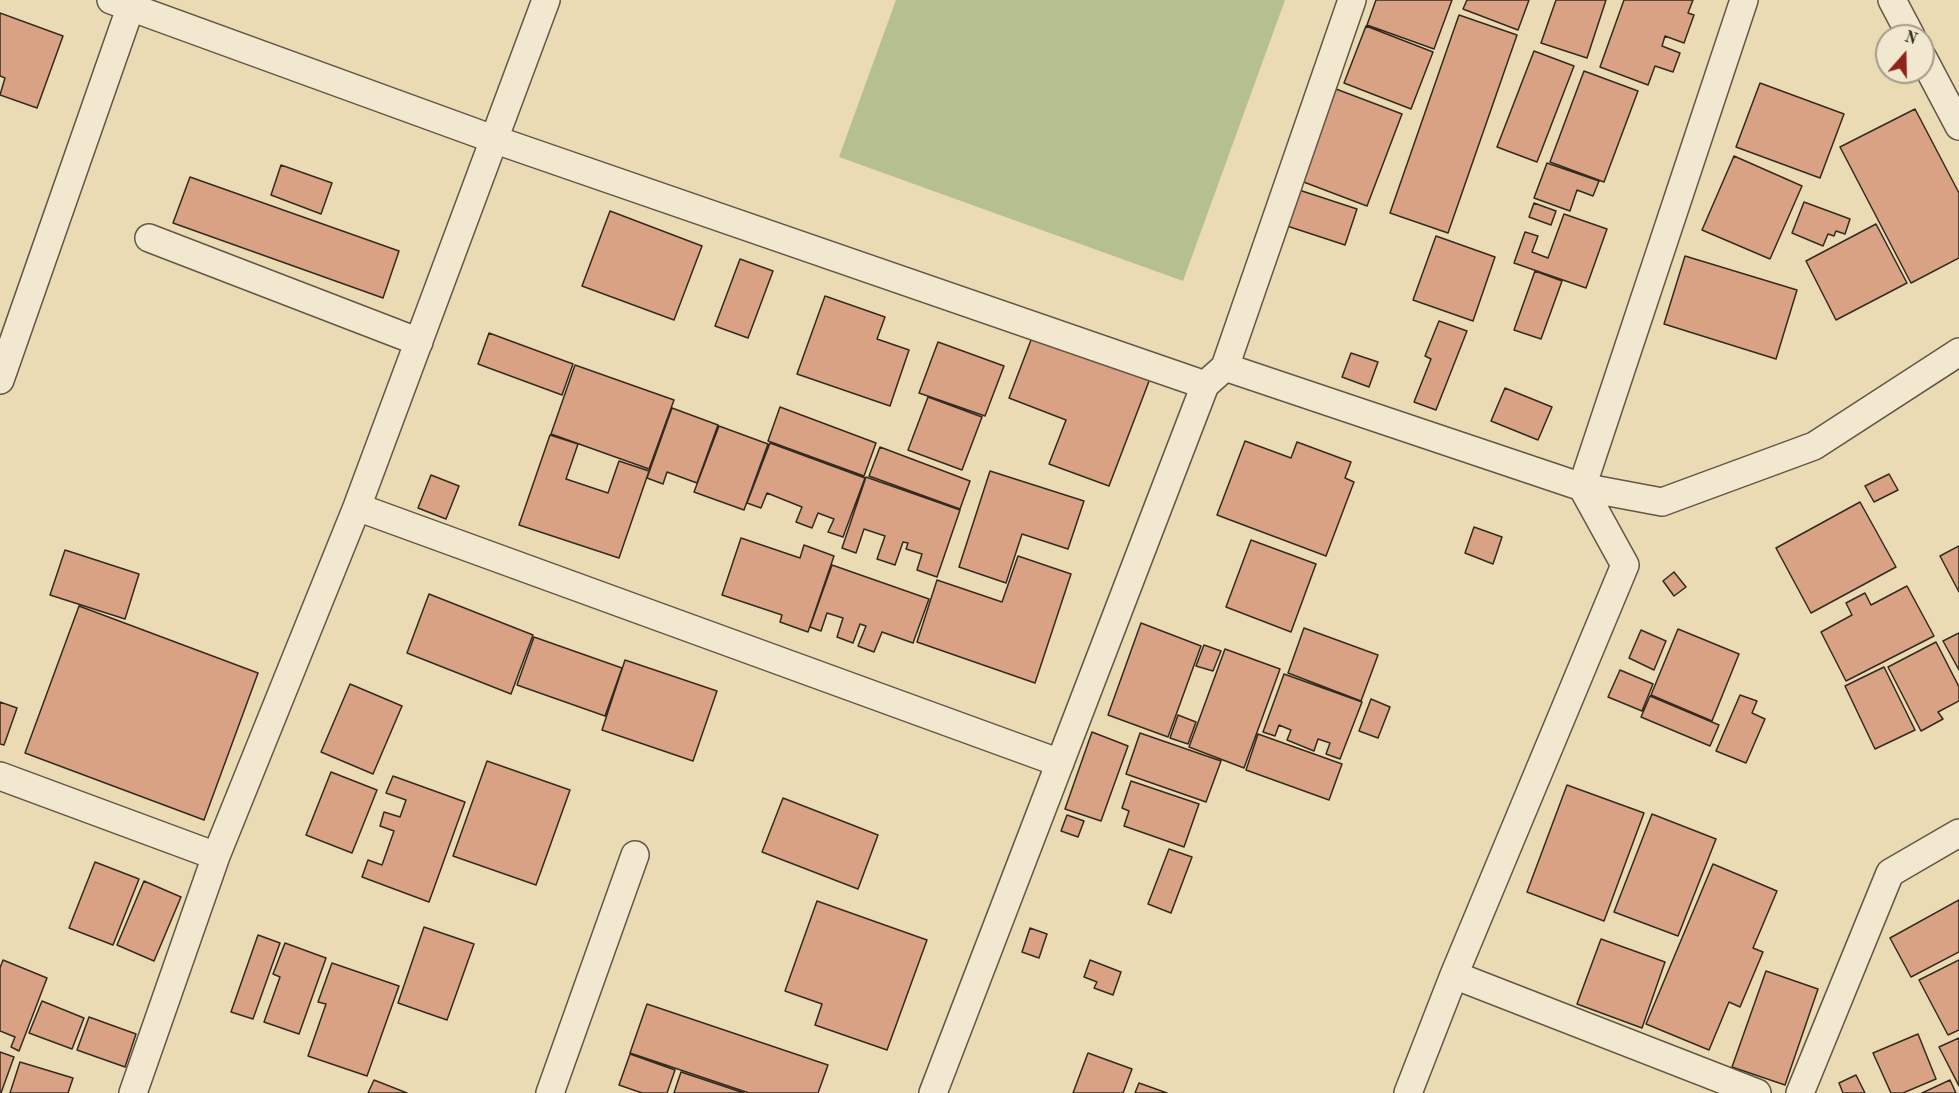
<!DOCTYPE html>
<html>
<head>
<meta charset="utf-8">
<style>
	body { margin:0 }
	#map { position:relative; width:1959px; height:1093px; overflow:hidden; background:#eadbb5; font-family:"Old Standard TT",serif }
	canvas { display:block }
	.north { position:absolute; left:1875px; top:24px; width:60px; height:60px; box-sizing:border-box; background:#f1e8cf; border:2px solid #a59c89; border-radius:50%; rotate:20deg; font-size:16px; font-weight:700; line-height:24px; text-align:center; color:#342b1f }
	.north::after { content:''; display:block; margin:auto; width:21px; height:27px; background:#8f2418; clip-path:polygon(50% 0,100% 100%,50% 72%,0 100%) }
</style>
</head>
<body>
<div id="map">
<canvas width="1959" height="1093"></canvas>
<div class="north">N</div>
</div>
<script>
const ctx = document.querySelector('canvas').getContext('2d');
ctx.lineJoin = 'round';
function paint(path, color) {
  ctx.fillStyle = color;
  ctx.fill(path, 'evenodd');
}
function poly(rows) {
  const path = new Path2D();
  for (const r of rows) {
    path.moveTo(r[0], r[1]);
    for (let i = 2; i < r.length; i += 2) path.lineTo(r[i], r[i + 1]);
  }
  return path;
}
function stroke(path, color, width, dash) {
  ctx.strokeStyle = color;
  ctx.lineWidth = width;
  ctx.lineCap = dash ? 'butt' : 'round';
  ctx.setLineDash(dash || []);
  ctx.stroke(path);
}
const green = poly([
	[896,0,1285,0,1183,281,839,157]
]);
const building = poly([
	[1376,0,1452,0,1434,49,1367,25,1376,0],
	[1467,0,1529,0,1518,30,1463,9,1467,0],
	[1556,0,1606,0,1587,58,1541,43,1556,0],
	[1624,0,1693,0,1688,13,1694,15,1684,43,1665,36,1662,46,1680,53,1673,72,1655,66,1648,85,1600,67,1624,0],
	[0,13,63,36,37,108,0,95,5,78,0,76,0,13],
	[1459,15,1517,35,1448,233,1390,213,1459,15],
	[1366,26,1433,52,1411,109,1344,83,1366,26],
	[1534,51,1574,66,1537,162,1497,147,1534,51],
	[1584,71,1638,91,1604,182,1550,162,1584,71],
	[1760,83,1844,114,1820,178,1736,147,1760,83],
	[1336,89,1402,114,1367,206,1301,181,1336,89],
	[1915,109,1959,193,1959,258,1911,283,1840,147,1915,109],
	[1734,156,1802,186,1770,259,1702,230,1734,156],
	[1547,163,1599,181,1593,196,1577,190,1570,211,1534,198,1547,163],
	[281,165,332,183,321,214,271,195,281,165],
	[190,177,399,251,383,298,173,223,190,177],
	[1296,189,1357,209,1345,245,1284,225,1296,189],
	[1804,202,1850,219,1845,234,1836,231,1834,236,1828,234,1823,246,1792,233,1804,202],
	[1534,203,1556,211,1551,225,1529,217,1534,203],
	[610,211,702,246,674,320,582,286,610,211],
	[1564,214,1607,229,1586,288,1514,263,1525,232,1538,236,1532,252,1548,258,1564,214],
	[1876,224,1907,283,1836,320,1806,261,1876,224],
	[1436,236,1495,257,1473,321,1413,300,1436,236],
	[1685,256,1797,290,1776,359,1664,324,1685,256],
	[740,259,773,271,748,338,715,326,740,259],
	[1535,271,1562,281,1541,339,1514,330,1535,271],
	[825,296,885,317,877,339,909,350,890,406,797,374,825,296],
	[1439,321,1467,331,1436,410,1414,402,1431,359,1425,356,1439,321],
	[1034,332,1151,376,1109,486,1049,464,1066,420,1009,398,1034,332],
	[489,333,573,364,562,395,478,364,489,333],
	[938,342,1004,366,985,416,919,393,938,342],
	[1351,353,1378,362,1369,387,1342,377,1351,353],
	[575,365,674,400,649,469,551,434,575,365],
	[1505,388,1552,407,1538,440,1491,421,1505,388],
	[928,397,982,417,962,470,908,450,928,397],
	[780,407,876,443,864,476,768,441,780,407],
	[672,408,718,425,697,483,667,472,663,484,647,478,672,408],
	[719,426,768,444,744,510,694,492,719,426],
	[550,435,578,444,566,479,608,493,619,461,649,471,619,558,519,525,550,435],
	[1245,441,1291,458,1297,442,1351,462,1345,478,1354,482,1326,556,1217,515,1245,441],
	[770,443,865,478,843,537,828,532,834,519,818,513,812,528,796,522,802,507,767,493,761,508,747,503,770,443],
	[880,447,970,481,960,509,869,476,880,447],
	[990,471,1084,501,1068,549,1022,534,1006,583,959,567,990,471],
	[1889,474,1898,490,1874,502,1865,486,1889,474],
	[431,475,459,486,446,519,418,508,431,475],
	[866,477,960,510,937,577,917,570,922,554,906,549,908,543,903,542,895,565,877,559,885,536,864,529,856,553,842,548,866,477],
	[1860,502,1896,567,1811,613,1776,548,1860,502],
	[1474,527,1502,537,1493,564,1465,553,1474,527],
	[741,538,800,558,804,545,834,556,808,632,780,622,782,615,722,595,741,538],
	[1251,540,1316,564,1291,632,1226,607,1251,540],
	[1959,546,1959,592,1940,556,1959,546],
	[65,550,139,574,125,619,50,595,65,550],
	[1018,556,1071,574,1035,683,917,642,937,580,1002,602,1018,556],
	[832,565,929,599,913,643,882,632,874,652,858,646,866,626,860,624,853,643,837,637,843,618,827,613,821,631,810,627,832,565],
	[1674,572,1686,587,1674,596,1663,581,1674,572],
	[1907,586,1934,636,1846,681,1821,632,1852,615,1846,603,1865,593,1871,605,1907,586],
	[429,594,533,635,511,694,407,653,429,594],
	[79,606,258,673,204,820,25,753,79,606],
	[1141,623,1201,646,1168,737,1108,715,1141,623],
	[1304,628,1378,655,1361,701,1288,673,1304,628],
	[1678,629,1739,654,1712,721,1651,695,1678,629],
	[1641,630,1666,641,1654,670,1629,658,1641,630],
	[1959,633,1959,670,1943,641,1959,633],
	[534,637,622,668,605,716,517,685,534,637],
	[1936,642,1959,687,1959,701,1938,712,1943,719,1921,731,1888,667,1936,642],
	[1204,645,1221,651,1213,671,1196,666,1204,645],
	[1225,649,1280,669,1244,768,1189,747,1225,649],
	[625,660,717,691,693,761,602,730,625,660],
	[1884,667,1915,730,1875,749,1845,686,1884,667],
	[1620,670,1653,684,1642,711,1608,697,1620,670],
	[1284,674,1362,702,1340,759,1326,754,1330,743,1318,739,1314,751,1287,740,1291,730,1279,725,1275,736,1263,732,1284,674],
	[350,684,402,706,373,774,321,752,350,684],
	[1740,695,1757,701,1752,713,1765,719,1746,763,1716,751,1740,695],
	[1650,696,1719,725,1710,746,1641,717,1650,696],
	[1371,699,1390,707,1378,738,1359,731,1371,699],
	[0,702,17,708,4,745,0,744,0,702],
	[1178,715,1196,722,1188,744,1170,738,1178,715],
	[1092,732,1128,746,1101,821,1065,809,1092,732],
	[1140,733,1221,761,1206,802,1126,774,1140,733],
	[1258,734,1342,764,1329,800,1246,770,1258,734],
	[487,761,570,790,536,885,453,856,487,761],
	[331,772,377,790,352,853,306,835,331,772],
	[393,776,465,802,429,902,362,877,368,860,382,865,394,831,380,826,384,812,400,817,406,800,386,793,393,776],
	[1131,781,1199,804,1184,847,1124,826,1129,811,1122,808,1131,781],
	[1567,785,1644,813,1604,921,1527,892,1567,785],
	[783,798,878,835,858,889,762,852,783,798],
	[1652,814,1716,839,1678,936,1614,912,1652,814],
	[1067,815,1084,821,1078,837,1061,831,1067,815],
	[1169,849,1192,857,1171,913,1148,904,1169,849],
	[95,862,139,879,113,945,69,928,95,862],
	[1713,864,1777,891,1753,948,1763,952,1740,1007,1729,1002,1709,1050,1646,1024,1713,864],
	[144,881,181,897,154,961,117,945,144,881],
	[1959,900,1959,952,1911,977,1890,938,1959,900],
	[817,901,927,940,887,1050,815,1025,822,1004,785,991,817,901],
	[424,927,474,944,447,1020,398,1003,424,927],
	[1030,928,1047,934,1039,958,1022,952,1030,928],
	[258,935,280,943,253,1019,231,1012,258,935],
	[1601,939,1665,962,1642,1028,1577,1004,1601,939],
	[285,943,326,958,299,1034,264,1022,280,977,273,974,285,943],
	[3,960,47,978,19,1051,11,1047,15,1037,0,1031,0,968,3,960],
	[1090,960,1121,972,1113,995,1094,988,1097,982,1084,977,1090,960],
	[1959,960,1959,1030,1948,1035,1919,980,1959,960],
	[332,963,399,986,367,1076,308,1056,326,1004,318,1002,332,963],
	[1766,971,1818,989,1785,1085,1732,1067,1766,971],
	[42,1001,84,1018,72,1049,29,1033,42,1001],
	[647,1004,828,1065,818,1093,749,1093,630,1053,647,1004],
	[89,1017,136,1034,125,1067,77,1050,89,1017],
	[1918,1034,1936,1079,1903,1093,1891,1093,1873,1053,1918,1034],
	[1959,1038,1959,1086,1939,1047,1959,1038],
	[0,1052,14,1057,1,1093,0,1093,0,1052],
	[1088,1053,1132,1069,1123,1093,1073,1093,1088,1053],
	[630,1054,675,1070,667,1093,642,1093,619,1085,630,1054],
	[20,1062,73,1078,68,1093,10,1093,20,1062],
	[681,1072,744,1093,674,1093,681,1072],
	[1856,1075,1865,1093,1843,1093,1839,1083,1856,1075],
	[374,1080,407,1093,368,1093,374,1080],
	[1950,1080,1956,1093,1922,1093,1950,1080],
	[1139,1083,1167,1093,1135,1093,1139,1083]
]);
const minor = poly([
	[111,0,493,139,1205,385,1225,367,1582,487,1662,502,1814,446,1959,352],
	[1892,0,1911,36],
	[1923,58,1959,126],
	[149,238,419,342],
	[1225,367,1352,0],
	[0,380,133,0],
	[357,507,1060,763],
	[0,776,216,856],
	[1454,975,1757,1093],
	[133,1093,216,856,357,507,546,0],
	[550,1093,635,855],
	[933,1093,1205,385],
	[1408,1093,1454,975,1625,565,1582,487,1744,0],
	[1800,1093,1890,873,1959,833]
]);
paint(green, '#b6c08e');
paint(building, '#daa285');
stroke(building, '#342b1f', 1.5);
stroke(minor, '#625744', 30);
stroke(minor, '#f1e8cf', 27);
</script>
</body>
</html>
